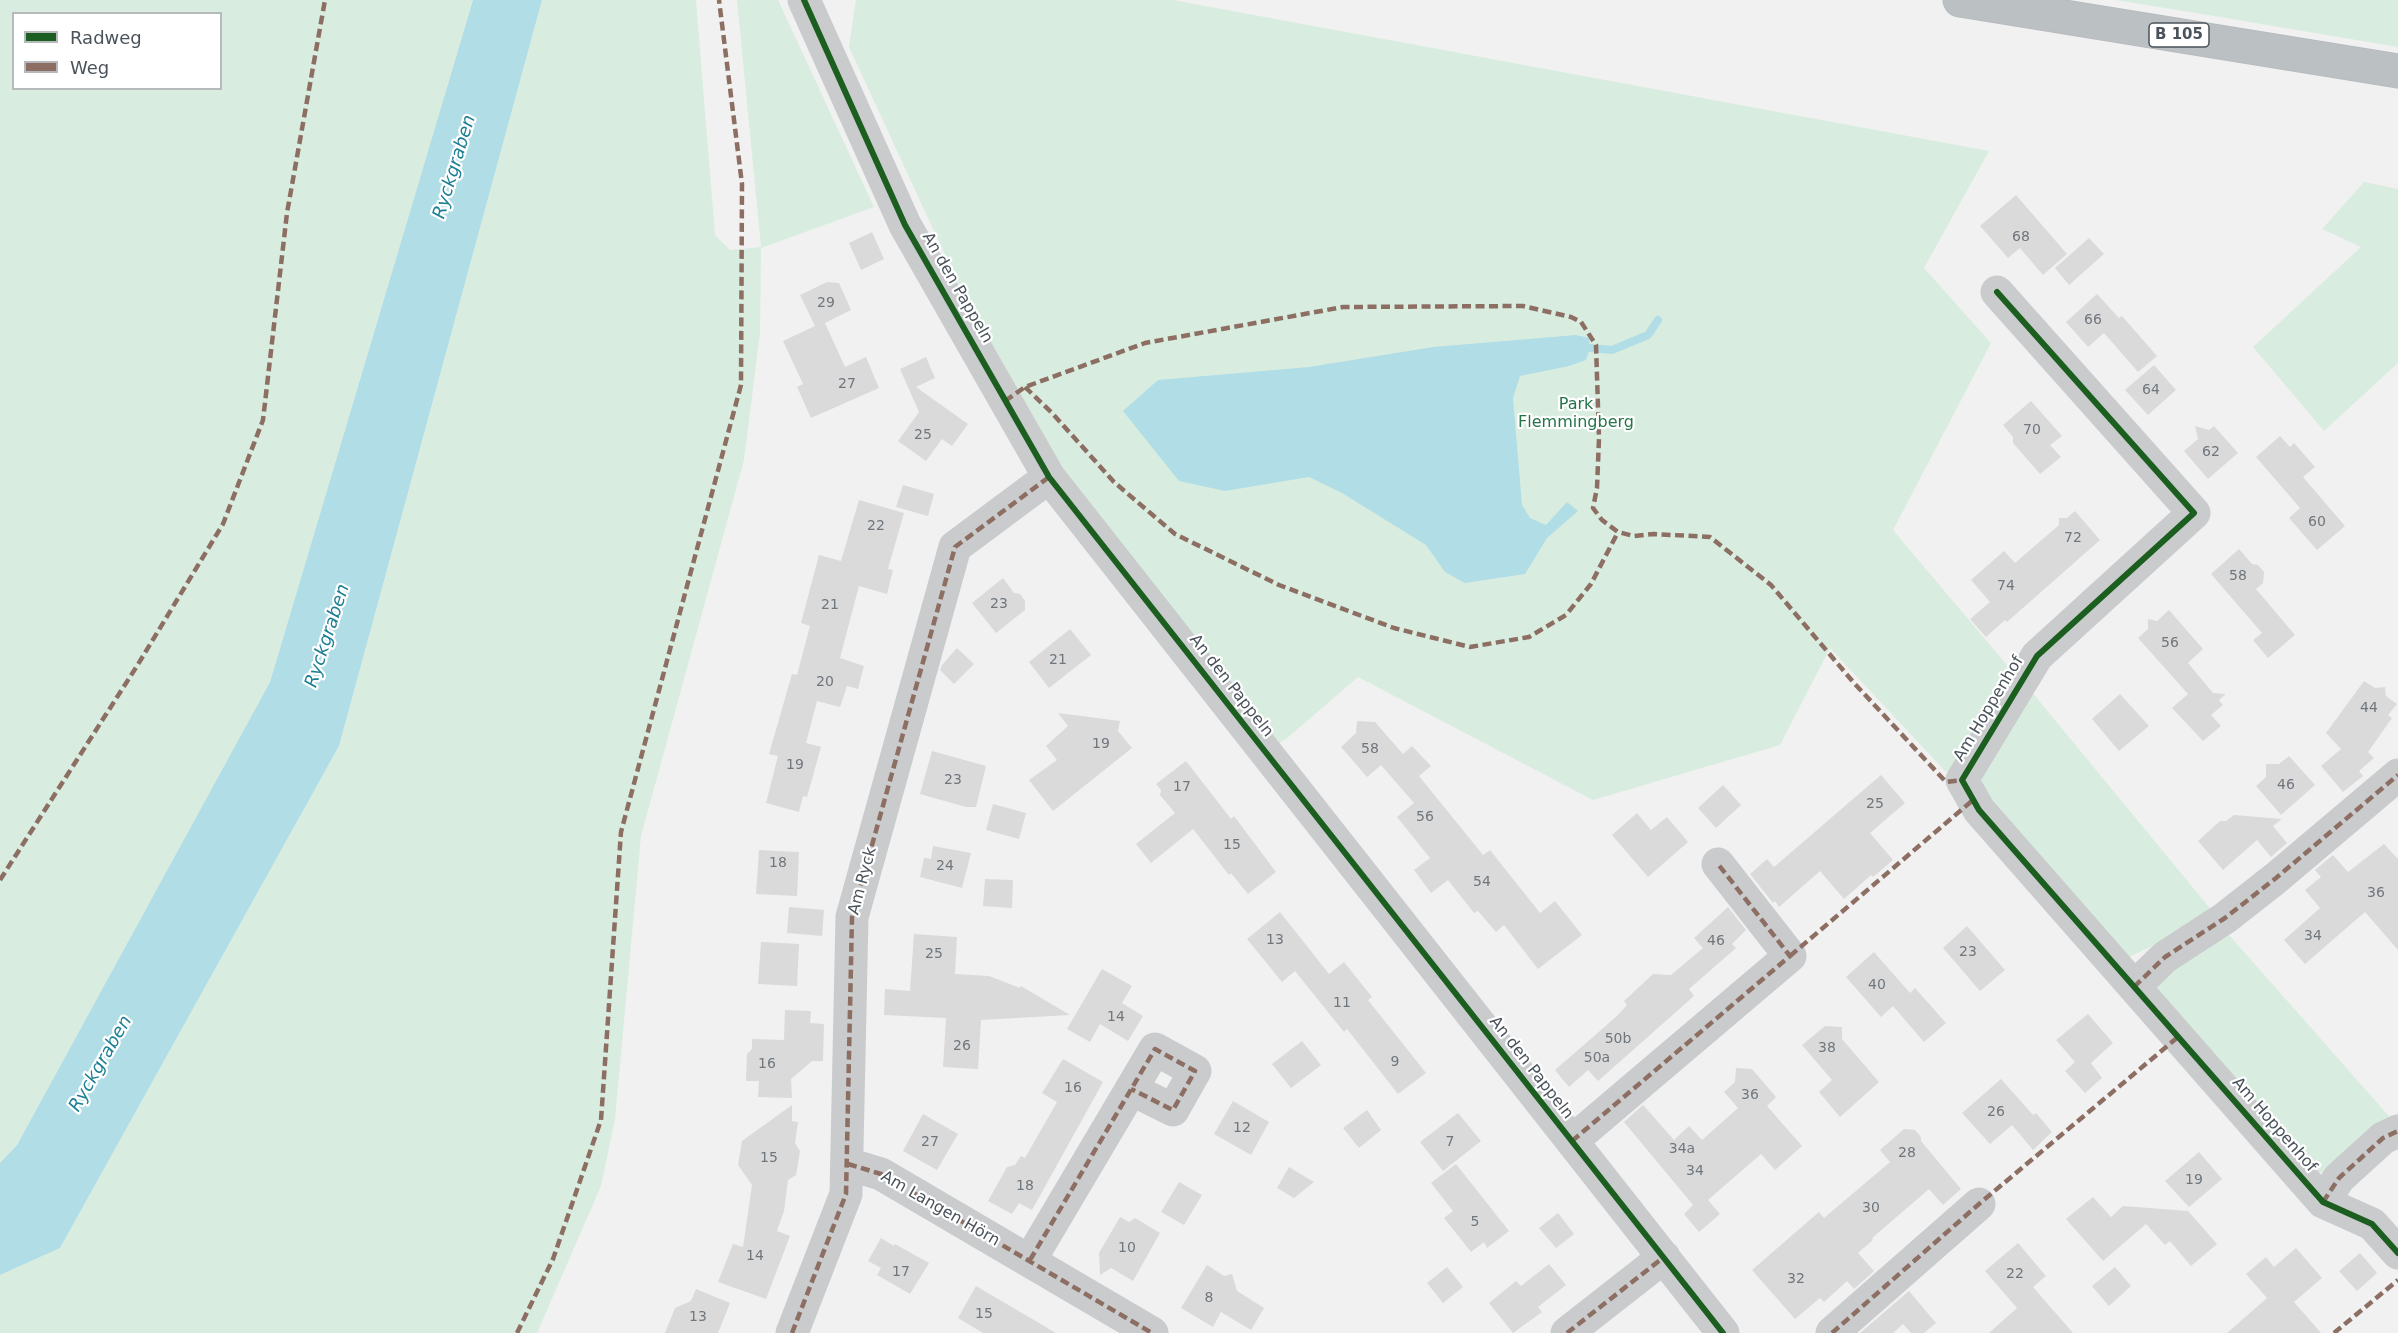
<!DOCTYPE html>
<html>
<head>
<meta charset="utf-8">
<style>
	body { margin:0 }
	#map { position:relative; width:2398px; height:1333px; overflow:hidden; background:#f1f1f1; font-family:"DejaVu Sans",sans-serif }
	canvas { display:block }
	.legend { position:absolute; left:12px; top:12px; width:210px; height:78px; box-sizing:border-box; background:#fff; border:2px solid #b7babd; margin:0; padding:8px 10px; list-style:none; font-size:18px; color:#4a535b }
	.legend li { display:flex; align-items:center; gap:12px; height:30px }
	.legend b { width:30px; border:2px solid #b7babd }
</style>
</head>
<body>
<div id="map">
<canvas width="2398" height="1333"></canvas>
<ul class="legend">
<li><b style="height:8px;background:#1b5e20"></b>Radweg</li>
<li><b style="height:8px;background:#8d6e63"></b>Weg</li>
</ul>
</div>
<script>
const ctx = document.querySelector('canvas').getContext('2d');
ctx.lineJoin = 'round';
function paint(path, color) {
  ctx.fillStyle = color;
  ctx.fill(path, 'evenodd');
}
function poly(rows) {
  const path = new Path2D();
  for (const r of rows) {
    path.moveTo(r[0], r[1]);
    for (let i = 2; i < r.length; i += 2) path.lineTo(r[i], r[i + 1]);
  }
  return path;
}
function stroke(path, color, width, dash) {
  ctx.strokeStyle = color;
  ctx.lineWidth = width;
  ctx.lineCap = dash ? 'butt' : 'round';
  ctx.setLineDash(dash || []);
  ctx.stroke(path);
}
function label(font, color, halo, rows, align = 'center') {
  ctx.font = font + ' "DejaVu Sans",sans-serif';
  ctx.lineWidth = 4.5;
  ctx.setLineDash([]);
  ctx.textBaseline = 'middle';
  ctx.strokeStyle = halo;
  ctx.fillStyle = color;
  for (const [text, x, y, turn = 0] of rows) {
    ctx.save();
    ctx.translate(x, y);
    ctx.rotate((+turn || 0) * Math.PI / 180);
    ctx.textAlign = isNaN(turn) ? turn : align;
    if (halo) ctx.strokeText(text, 0, 0);
    ctx.fillText(text, 0, 0);
    ctx.restore();
  }
}
const green = poly([
	[0,0,473,0,270,682,17,1145,0,1163],
	[14,14,220,14,220,88,14,88],
	[542,0,696,0,715,235,730,250,761,247,737,0,778,0,874,207,761,248,760,333,744,460,641,836,615,1119,601,1186,537,1333,0,1333,0,1275,60,1248,339,746],
	[856,0,1173,0,1989,151,1924,268,1991,343,1893,530,2017,677,1958,774,1945,771,1830,648,1780,745,1593,800,1358,677,1285,740,1272,746,1064,473,976,322,849,47],
	[2116,0,2398,0,2398,47,2208,15],
	[2364,182,2398,189,2398,363,2324,431,2253,347,2361,247,2322,229],
	[2031,691,2213,912,2173,936,2127,958,1988,801,1982,787,1982,775],
	[2222,927,2395,1123,2327,1173,2308,1171,2158,996,2157,979]
]);
const water = poly([
	[473,0,542,0,339,746,60,1248,0,1275,0,1163,17,1145,270,682],
	[1576,335,1589,338,1590,348,1586,360,1569,366,1520,376,1513,398,1522,505,1530,518,1546,525,1567,502,1578,511,1547,538,1525,574,1465,583,1445,572,1426,545,1342,493,1309,477,1225,491,1179,481,1123,411,1158,380,1309,367,1433,347]
]);
const stream = poly([
	[1590,348,1612,350,1648,335,1658,320]
]);
const building = poly([
	[2016,195,2067,254,2043,275,2020,248,2008,258,1980,226],
	[872,232,884,259,861,270,849,243],
	[2089,238,2104,254,2069,285,2055,268],
	[827,282,839,283,851,310,825,323,845,367,866,357,879,388,811,418,797,387,803,384,783,341,815,326,800,295],
	[2097,294,2119,318,2122,316,2157,356,2138,372,2104,333,2088,347,2066,322],
	[926,357,935,378,916,387,968,424,952,446,942,439,926,461,898,441,919,412,900,369],
	[2154,365,2176,390,2148,415,2125,390],
	[2031,401,2062,436,2050,445,2061,457,2040,474,2013,443,2013,437,2003,425],
	[2195,426,2209,430,2214,426,2238,453,2208,479,2184,451,2198,439],
	[2280,436,2290,447,2294,443,2315,467,2303,477,2345,526,2317,550,2289,518,2300,508,2256,457],
	[903,485,934,494,928,516,896,507],
	[859,500,904,513,888,569,893,570,887,594,859,586,840,658,864,666,858,689,847,686,840,707,817,701,806,743,821,747,807,797,803,796,799,812,766,803,778,756,769,754,792,674,797,675,810,626,801,623,819,555,841,561],
	[2075,511,2100,540,2007,622,2005,620,1986,637,1970,619,1990,602,1971,580,2004,551,2015,563,2059,525,2059,518,2067,518],
	[2239,549,2252,564,2258,565,2264,572,2263,583,2256,589,2295,635,2268,658,2253,640,2262,633,2211,574],
	[1003,578,1014,593,1020,594,1025,601,1025,610,996,633,972,603],
	[2169,610,2203,649,2188,663,2213,693,2226,694,2219,700,2223,705,2211,715,2221,726,2203,741,2172,708,2188,694,2138,638,2148,629,2148,619,2157,621],
	[1070,629,1091,655,1049,688,1029,662],
	[957,648,974,664,954,684,940,670,942,665],
	[2364,681,2375,688,2385,687,2386,696,2397,704,2388,715,2392,718,2368,752,2374,758,2359,771,2363,776,2343,792,2321,766,2341,749,2326,733],
	[2120,694,2149,726,2119,751,2092,719],
	[1058,713,1120,721,1118,731,1132,748,1053,811,1029,780,1057,760,1046,746,1068,726],
	[1357,721,1375,722,1403,754,1412,746,1431,766,1419,776,1483,855,1490,850,1540,913,1555,901,1582,935,1538,969,1504,925,1496,932,1478,911,1474,913,1448,880,1431,893,1414,870,1430,858,1397,817,1414,803,1381,765,1367,777,1341,747,1356,733],
	[932,751,986,766,976,807,966,807,920,794],
	[2289,756,2315,785,2281,815,2256,786,2266,777,2266,764,2279,764],
	[1186,761,1231,819,1234,816,1276,872,1248,894,1231,873,1229,875,1193,829,1151,863,1136,844,1175,813,1160,795,1161,790,1156,784],
	[1881,775,1905,803,1870,833,1893,860,1873,877,1871,875,1844,899,1820,871,1779,907,1775,901,1773,903,1750,874,1767,859,1774,867],
	[1723,785,1741,805,1716,828,1698,808],
	[993,804,1026,813,1019,839,986,830],
	[1637,813,1651,830,1667,817,1688,842,1648,877,1612,835],
	[2234,815,2282,819,2273,826,2287,843,2271,857,2257,840,2223,870,2198,841,2220,821,2226,821],
	[2384,844,2398,859,2398,950,2365,912,2305,964,2284,940,2320,908,2305,890,2321,877,2315,870,2333,855,2348,872],
	[933,846,971,853,962,888,920,877,924,858,931,859],
	[759,850,799,852,797,896,756,894],
	[985,879,1013,880,1012,908,983,906],
	[789,907,824,910,822,936,787,933],
	[1728,907,1746,930,1732,944,1736,948,1689,989,1694,996,1598,1081,1588,1070,1569,1087,1555,1070,1617,1016,1627,1005,1624,1001,1653,974,1671,975,1703,948,1694,938],
	[1280,912,1329,974,1344,962,1372,997,1368,1000,1426,1073,1398,1094,1347,1029,1344,1032,1295,971,1282,982,1247,939],
	[1967,926,2005,970,1980,991,1943,948],
	[914,934,957,937,955,974,989,976,1020,988,1021,986,1070,1015,981,1020,978,1069,943,1067,946,1018,884,1015,885,989,910,991],
	[761,942,799,944,797,986,758,984],
	[1874,952,1910,993,1915,988,1946,1023,1924,1042,1893,1006,1881,1017,1846,977],
	[1102,969,1132,986,1122,1003,1143,1016,1128,1041,1100,1024,1090,1042,1067,1029],
	[785,1010,811,1011,810,1023,824,1024,823,1061,812,1061,791,1079,792,1098,758,1097,759,1081,746,1081,747,1054,752,1049,752,1039,784,1040],
	[2088,1014,2113,1043,2091,1063,2102,1078,2085,1093,2065,1071,2075,1062,2056,1040],
	[1825,1026,1842,1027,1842,1039,1879,1082,1840,1117,1819,1092,1832,1080,1802,1045],
	[1302,1041,1321,1065,1291,1088,1272,1064],
	[1063,1059,1103,1082,1032,1210,1019,1203,1012,1214,988,1201,1007,1167,1015,1165,1021,1156,1025,1158,1057,1102,1042,1093],
	[1736,1068,1752,1069,1776,1097,1767,1106,1802,1146,1775,1170,1761,1154,1708,1200,1720,1214,1699,1232,1684,1214,1693,1205,1624,1122,1643,1105,1674,1140,1689,1126,1702,1140,1738,1108,1724,1092,1735,1082],
	[2001,1079,2033,1115,2036,1113,2052,1132,2033,1150,2012,1125,1990,1144,1962,1113],
	[1233,1101,1269,1122,1251,1155,1214,1134],
	[792,1105,792,1121,798,1122,795,1143,800,1151,796,1175,788,1180,784,1211,777,1231,790,1236,766,1299,718,1282,733,1244,743,1247,752,1185,738,1165,742,1141],
	[1367,1110,1381,1130,1359,1148,1343,1128],
	[1458,1113,1481,1141,1443,1171,1420,1142],
	[923,1114,958,1134,937,1170,903,1151],
	[1904,1129,1915,1130,1921,1137,1921,1141,1961,1189,1943,1205,1929,1189,1872,1238,1873,1240,1858,1253,1874,1271,1854,1289,1847,1281,1824,1302,1820,1298,1795,1319,1752,1270,1819,1212,1824,1218,1890,1162,1880,1150],
	[2199,1152,2222,1179,2189,1207,2165,1181],
	[1456,1164,1509,1231,1487,1248,1484,1242,1471,1252,1444,1218,1453,1211,1431,1183],
	[1289,1167,1314,1182,1294,1198,1277,1188],
	[1179,1182,1202,1195,1184,1225,1161,1212],
	[2093,1197,2111,1217,2123,1206,2188,1211,2217,1244,2191,1266,2170,1241,2165,1245,2146,1224,2103,1261,2066,1219],
	[1558,1213,1574,1234,1556,1248,1539,1228],
	[1120,1217,1129,1222,1135,1218,1160,1233,1133,1281,1111,1268,1100,1275,1099,1253],
	[881,1238,894,1246,895,1244,929,1263,910,1294,877,1275,881,1268,868,1261],
	[2018,1243,2046,1276,2033,1287,2073,1333,1989,1333,2017,1308,1985,1271],
	[2296,1248,2322,1278,2294,1302,2321,1333,2227,1333,2267,1298,2246,1274,2266,1257,2274,1267],
	[2360,1253,2377,1273,2357,1291,2339,1271],
	[1549,1264,1566,1285,1538,1307,1542,1312,1513,1333,1489,1303,1516,1281,1521,1286],
	[1207,1265,1224,1276,1232,1274,1237,1291,1264,1308,1251,1330,1221,1312,1213,1327,1181,1308],
	[1447,1267,1463,1287,1443,1303,1427,1283],
	[2115,1267,2131,1286,2109,1306,2092,1286],
	[976,1286,1056,1333,983,1333,958,1318],
	[696,1289,730,1303,718,1333,665,1333,675,1308,691,1301],
	[1909,1291,1936,1323,1924,1333,1911,1333,1903,1324,1893,1333,1860,1333]
]);
const street = poly([
	[804,0,905,225,1049,477,1723,1333],
	[1997,292,2194,513,2037,656,1962,780,1979,810,2323,1202,2372,1224,2398,1253],
	[2134,987,2165,957,2225,918,2276,878,2398,775],
	[1572,1141,1790,956,1718,864],
	[848,1164,881,1174,1152,1333],
	[2323,1202,2339,1178,2383,1138,2398,1131],
	[1030,1260,1155,1049,1195,1071,1173,1110,1131,1089],
	[792,1333,846,1194,852,917,955,547,1049,477],
	[1567,1333,1664,1257],
	[1832,1333,1979,1204]
]);
const highway = poly([
	[1960,0,2398,71]
]);
const quiet = poly([
	[1025,387,1053,414,1114,482,1175,534,1279,585,1394,628,1470,647,1529,637,1566,615,1591,584,1618,532],
	[1005,401,1025,387,1145,343,1343,307,1523,306,1571,317,1581,322,1596,345,1599,438,1597,488,1593,508,1602,520,1618,532,1634,536,1654,534,1710,537,1771,585,1854,683,1946,782,1962,780],
	[0,880,137,666,223,524,263,420,287,213,325,0],
	[1790,956,1973,800],
	[2134,987,2165,957,2225,918,2276,878,2398,775],
	[1572,1141,1790,956,1718,864],
	[848,1164,881,1174,1152,1333],
	[2323,1202,2339,1178,2383,1138,2398,1131],
	[1030,1260,1155,1049,1195,1071,1173,1110,1131,1089],
	[517,1333,553,1259,601,1120,621,832,741,385,742,184,719,0],
	[792,1333,846,1194,852,917,955,547,1049,477],
	[1567,1333,1664,1257],
	[1832,1333,1979,1204,2178,1037],
	[2334,1333,2398,1280]
]);
const cycleway = poly([
	[804,0,905,225,1049,477,1723,1333],
	[1997,292,2194,513,2037,656,1962,780,1979,810,2323,1202,2372,1224,2398,1253]
]);
const numberNames = [
	["68",2021,237],
	["29",826,303],
	["66",2093,320],
	["27",847,384],
	["64",2151,390],
	["70",2032,430],
	["25",923,435],
	["62",2211,452],
	["60",2317,522],
	["22",876,526],
	["72",2073,538],
	["58",2238,576],
	["74",2006,586],
	["23",999,604],
	["21",830,605],
	["56",2170,643],
	["21",1058,660],
	["20",825,682],
	["44",2369,708],
	["19",1101,744],
	["58",1370,749],
	["19",795,765],
	["23",953,780],
	["46",2286,785],
	["17",1182,787],
	["25",1875,804],
	["56",1425,817],
	["15",1232,845],
	["18",778,863],
	["24",945,866],
	["54",1482,882],
	["36",2376,893],
	["34",2313,936],
	["13",1275,940],
	["46",1716,941],
	["23",1968,952],
	["25",934,954],
	["40",1877,985],
	["11",1342,1003],
	["14",1116,1017],
	["50b",1618,1039],
	["26",962,1046],
	["38",1827,1048],
	["50a",1597,1058],
	["9",1395,1062],
	["16",767,1064],
	["16",1073,1088],
	["36",1750,1095],
	["26",1996,1112],
	["12",1242,1128],
	["27",930,1142],
	["7",1450,1142],
	["34a",1682,1149],
	["28",1907,1153],
	["15",769,1158],
	["34",1695,1171],
	["19",2194,1180],
	["18",1025,1186],
	["30",1871,1208],
	["5",1475,1222],
	["10",1127,1248],
	["14",755,1256],
	["17",901,1272],
	["22",2015,1274],
	["32",1796,1279],
	["8",1209,1298],
	["15",984,1314],
	["13",698,1317]
];
const shields = [
	[2179,35,60]
];
const shieldNames = [
	["B 105",2179,35]
];
const streetNames = [
	["An den Pappeln",957,288,60],
	["An den Pappeln",1231,686,52],
	["Am Hoppenhof",1989,709,-59],
	["Am Ryck",863,881,-75],
	["An den Pappeln",1531,1068,52],
	["Am Hoppenhof",2274,1125,49],
	["Am Langen Hörn",940,1209,30]
];
const parkNames = [
	["Park",1576,405],
	["Flemmingberg",1576,423]
];
const waterNames = [
	["Ryckgraben",455,167,-73],
	["Ryckgraben",328,636,-72],
	["Ryckgraben",101,1064,-60]
];
paint(green, '#d8eddf');
paint(water, '#b1dde6');
stroke(stream, '#b1dde6', 8);
paint(building, '#dadadb');
stroke(highway, '#b7bbbf', 35);
stroke(street, '#c9cbcc', 33);
stroke(highway, '#bbc0c3', 33);
stroke(quiet, '#8d6e63', 4.5, [9, 4.5]);
stroke(cycleway, '#1b5e20', 6);
label('14px', '#6f767c', null, numberNames);
for (const [x, y, w] of shields) {
  const box = new Path2D();
  box.roundRect(x - w / 2, y - 12, w, 24, 4.5);
  ctx.fillStyle = '#fff';
  ctx.fill(box);
  stroke(box, '#4a535b', 1.5);
}
label('bold 15px', '#4a535b', null, shieldNames);
label('16px', '#4a535b', '#fff', streetNames);
label('16px', '#237448', '#fff', parkNames);
label('italic 18px', '#1d7f93', '#fff', waterNames);
</script>
</body>
</html>
